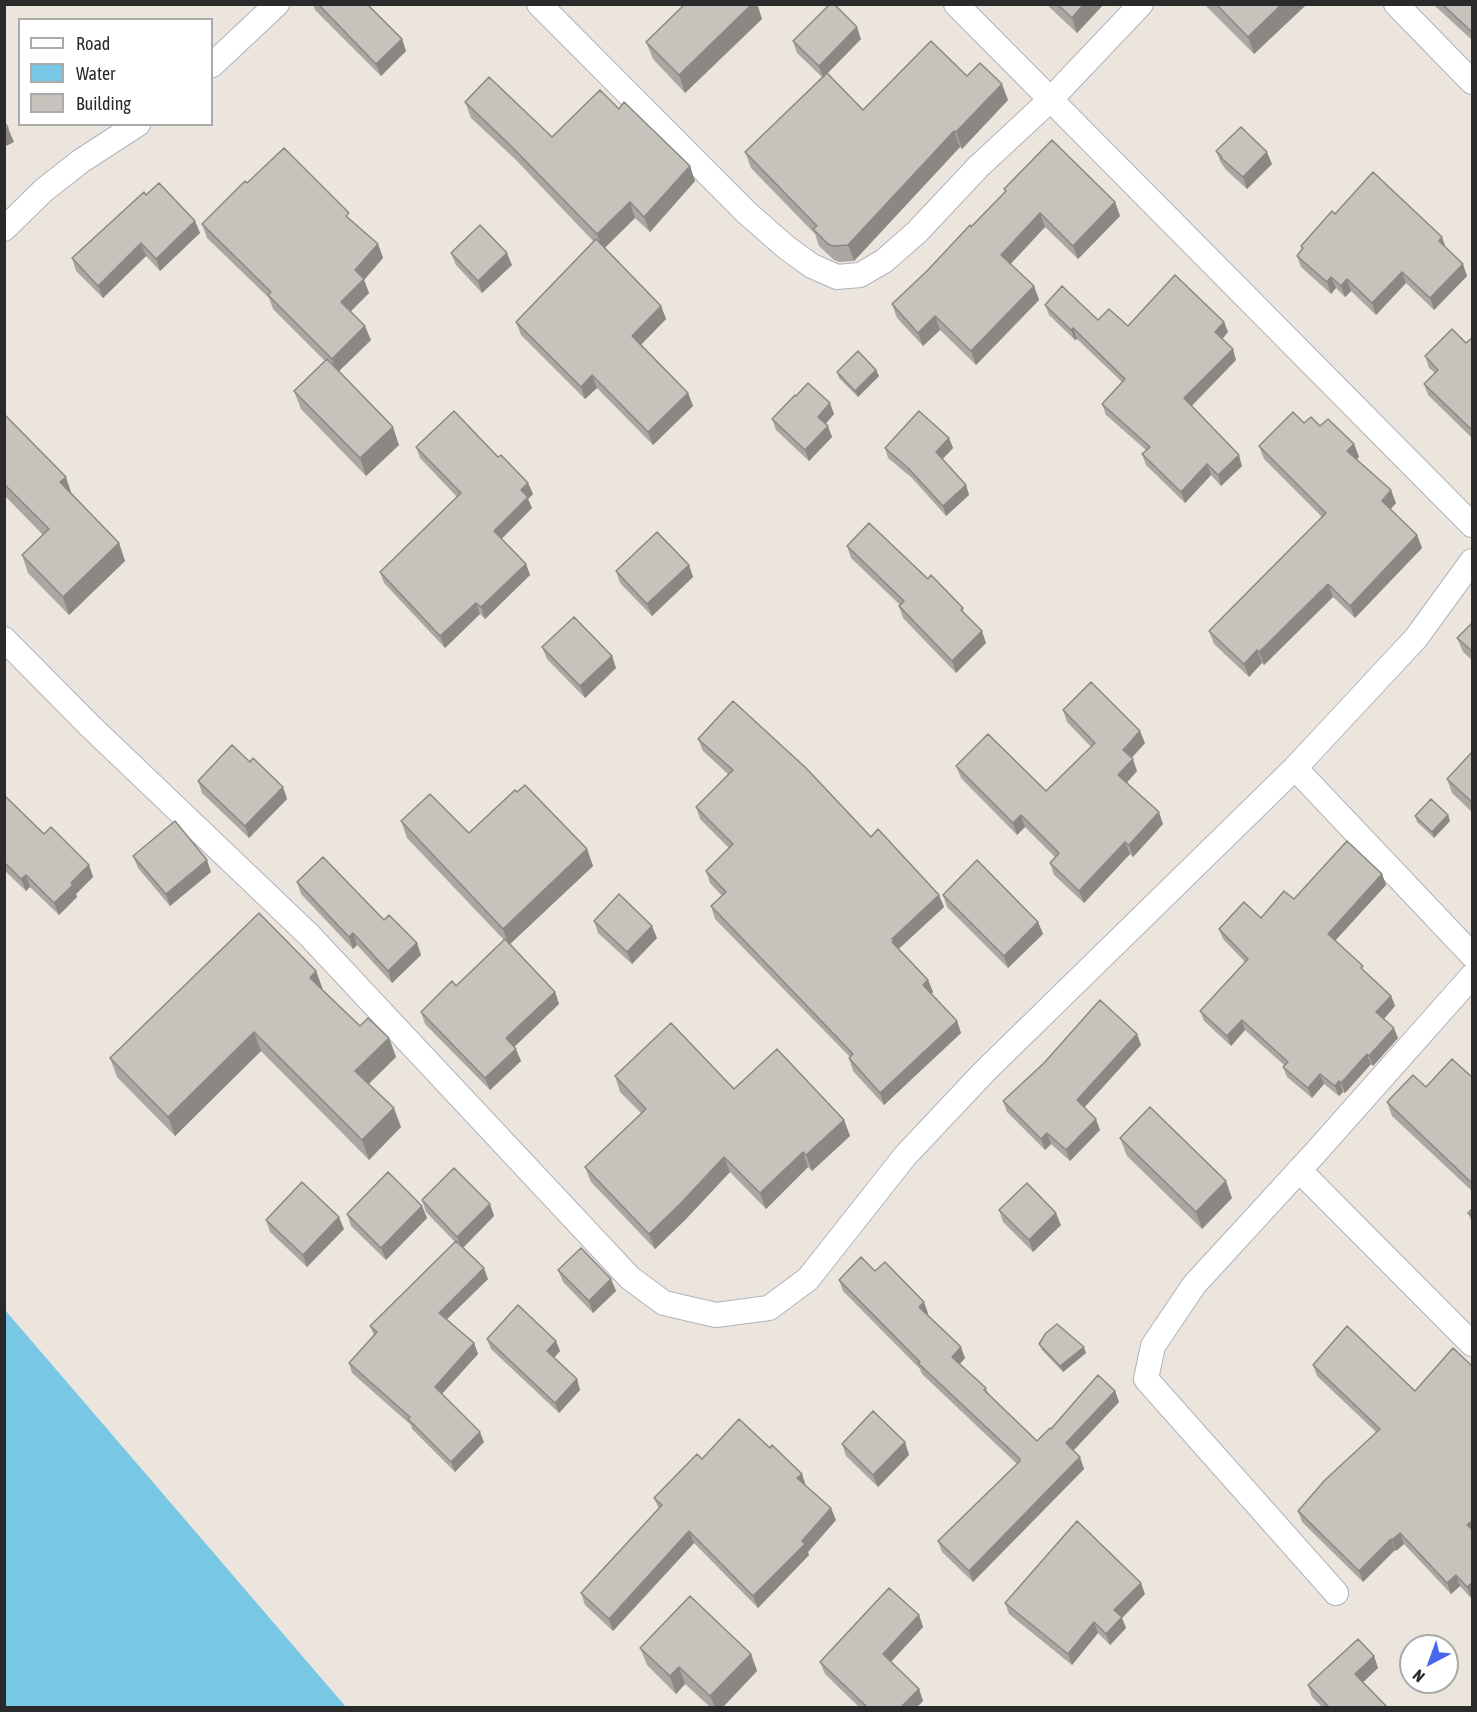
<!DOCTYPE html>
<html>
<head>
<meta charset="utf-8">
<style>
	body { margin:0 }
	#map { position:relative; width:1477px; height:1712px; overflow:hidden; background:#ebe5dd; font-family:"Asap Condensed",sans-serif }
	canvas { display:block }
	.frame { position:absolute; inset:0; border:6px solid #2a2a2a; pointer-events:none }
	.legend { position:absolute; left:18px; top:18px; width:195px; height:108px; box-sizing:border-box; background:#fff; border:2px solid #aaa; margin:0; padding:8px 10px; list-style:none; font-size:18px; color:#2a2a2a }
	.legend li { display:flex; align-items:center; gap:12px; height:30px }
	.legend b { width:30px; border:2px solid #aaa }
	.north { position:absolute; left:1399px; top:1634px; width:60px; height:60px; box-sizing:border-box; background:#fff; border:2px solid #aaa; border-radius:50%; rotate:221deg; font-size:16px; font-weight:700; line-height:24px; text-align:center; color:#2a2a2a }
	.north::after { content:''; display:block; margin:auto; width:21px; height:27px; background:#4966ec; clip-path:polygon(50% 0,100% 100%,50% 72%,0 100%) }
</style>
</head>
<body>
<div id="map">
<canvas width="1477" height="1712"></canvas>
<div class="frame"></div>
<ul class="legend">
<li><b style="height:8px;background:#fff"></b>Road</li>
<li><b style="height:16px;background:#78c7e5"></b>Water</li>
<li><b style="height:16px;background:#c6c2bc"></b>Building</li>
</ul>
<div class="north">N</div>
</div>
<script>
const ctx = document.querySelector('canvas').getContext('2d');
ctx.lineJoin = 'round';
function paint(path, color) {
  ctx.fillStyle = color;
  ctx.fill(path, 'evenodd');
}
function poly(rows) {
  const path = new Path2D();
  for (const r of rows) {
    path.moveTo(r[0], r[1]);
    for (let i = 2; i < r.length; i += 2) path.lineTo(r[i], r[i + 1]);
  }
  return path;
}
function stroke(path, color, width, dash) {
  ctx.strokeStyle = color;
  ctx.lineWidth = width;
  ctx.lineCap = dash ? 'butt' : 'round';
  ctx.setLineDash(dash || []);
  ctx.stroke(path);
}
const water = poly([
	[5,1310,346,1707,5,1707]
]);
const minor = poly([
	[539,4,747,213,787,248,812,266,837,277,860,275,884,261,917,232,978,167,1050,100,1141,4],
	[956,4,1472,525],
	[1396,4,1472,82],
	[212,65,277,4],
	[4,229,44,190,81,161,138,124],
	[4,639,90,726,309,935,630,1278,664,1303,716,1315,769,1308,808,1279,905,1156,984,1072,1295,768,1416,638,1472,561],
	[1295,768,1472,955],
	[1299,1170,1472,1344],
	[1336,1593,1146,1379,1153,1346,1194,1285,1316,1152,1472,976]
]);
const wall = poly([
	[313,4,367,4,402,39,406,51,381,76,315,10],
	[685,4,757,4,762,19,685,93,653,59,646,42],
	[1046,4,1104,4,1077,33],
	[1204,4,1307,4,1254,54],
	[1433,4,1473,4,1473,41],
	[861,39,827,73,863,110,967,76,1008,100,962,149,960,147,854,261,839,262,834,260,819,246,815,234,751,168,745,152,822,77,797,53,793,41],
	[465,102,552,137,619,109,690,166,695,181,650,232,635,218,605,248,661,306,666,319,641,344,688,393,693,406,653,445,597,388,585,399,521,335,516,322,594,242,516,160,471,118],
	[1216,151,1272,164,1247,189,1226,170,1224,167,1221,163],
	[247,183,352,221,378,244,383,258,364,280,369,293,351,311,371,340,339,371,399,445,366,476,301,409,294,391,325,361,273,309,269,298,207,238,202,224],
	[1004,189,1115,202,1120,216,1078,259,1045,227,1010,264,1034,286,1039,300,976,365,940,330,923,346,897,318,892,304,927,271,1005,192],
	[146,195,195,221,200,233,160,271,146,256,103,298,76,271,72,258],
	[1335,214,1446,248,1467,276,1434,310,1406,283,1376,315,1351,291,1345,297,1336,288,1331,294,1301,267,1297,256,1302,250,1301,246],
	[451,253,512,265,482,293,456,265],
	[1045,305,1098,320,1128,326,1224,322,1228,332,1222,339,1236,360,1192,406,1242,466,1221,486,1211,475,1185,503,1146,465,1142,454,1146,450,1106,415,1102,404,1122,382,1077,339,1075,340,1049,315],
	[1473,337,1473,439,1428,395,1424,384,1435,373,1429,368,1425,356,1466,343],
	[876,370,879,376,858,397,839,378,837,372],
	[796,396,834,414,825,424,832,437,809,461,776,430,772,419],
	[4,414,72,494,119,543,125,561,69,615,28,573,22,555,43,535,4,495],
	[1304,423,1320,426,1354,444,1359,457,1356,460,1396,503,1390,510,1417,535,1422,548,1355,618,1333,597,1264,665,1262,663,1249,677,1214,644,1209,631,1322,517,1264,459,1259,446],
	[949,438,953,448,942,459,966,485,969,495,946,516,912,478,888,458,885,448],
	[416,447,498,457,528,483,533,494,528,499,532,508,502,539,526,564,530,575,485,619,480,614,445,648,384,583,380,572,457,497,420,458],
	[847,546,928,579,963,608,964,613,986,643,956,673,903,618,899,606,900,605,851,558],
	[689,565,693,577,652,616,620,583,616,571],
	[1473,622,1473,661,1463,652,1457,638],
	[542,647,612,656,616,668,585,698,547,659],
	[1063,710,1145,743,1131,758,1137,771,1127,782,1163,824,1133,857,1130,854,1084,903,1054,875,1050,863,1055,857,1025,827,1017,835,961,778,956,766,1046,791,1091,747,1067,722],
	[698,739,871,837,939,895,944,907,899,949,928,980,933,992,931,994,957,1021,961,1033,884,1105,853,1071,849,1058,850,1057,715,919,711,906,722,896,710,883,706,871,729,848,700,819,696,807,728,774,703,751],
	[1473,751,1473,813,1452,793,1447,779],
	[250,762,283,787,287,799,249,838,202,793,198,781],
	[4,795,44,834,89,865,93,877,76,894,77,897,59,915,30,887,26,891,4,870],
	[1448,815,1450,821,1434,838,1417,822,1415,816],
	[401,821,469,833,587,849,593,866,510,944,555,992,559,1004,514,1047,521,1061,490,1090,425,1024,421,1012,456,986,504,940,407,838],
	[133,856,211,872,170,906,138,868],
	[1382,874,1386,885,1335,941,1365,972,1391,996,1395,1006,1384,1019,1398,1038,1373,1066,1371,1064,1345,1093,1343,1092,1339,1096,1324,1084,1312,1098,1287,1077,1283,1067,1284,1065,1245,1030,1231,1046,1204,1021,1200,1011,1245,962,1223,939,1219,929,1261,918,1294,899],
	[297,882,384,920,417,943,421,955,392,983,357,945,353,949,301,894],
	[943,895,1038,922,1043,934,1008,968,947,907],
	[594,921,657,938,632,964,598,933],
	[316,971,323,990,360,1026,389,1038,396,1057,369,1084,401,1127,369,1160,261,1051,175,1136,117,1077,110,1058],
	[1137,1034,1141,1045,1084,1108,1100,1130,1070,1161,1051,1144,1045,1150,1007,1112,1003,1101],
	[615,1076,734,1089,844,1120,850,1136,812,1171,808,1167,766,1209,730,1172,686,1219,655,1249,591,1182,585,1167,641,1113,620,1092],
	[1473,1078,1473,1192,1392,1116,1387,1102,1426,1087],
	[1120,1138,1232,1198,1202,1229,1127,1156],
	[422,1200,490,1204,494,1216,463,1247,488,1279,447,1319,474,1343,478,1354,442,1394,484,1442,455,1472,412,1429,411,1425,352,1373,349,1363,374,1335,370,1326,455,1242,426,1212],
	[422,1206,427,1218,386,1260,351,1226,347,1214],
	[1473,1208,1473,1225,1468,1213],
	[999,1210,1061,1225,1033,1252,1003,1222],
	[266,1220,344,1229,307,1267,270,1232],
	[558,1270,611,1279,616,1291,593,1313,563,1282],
	[875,1271,928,1313,927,1314,965,1358,960,1364,986,1388,989,1395,1037,1441,1051,1429,1115,1391,1119,1402,1073,1451,1084,1469,973,1582,942,1552,938,1541,1017,1464,922,1374,920,1369,843,1291,839,1280],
	[487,1339,556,1341,560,1351,554,1358,577,1379,580,1390,559,1413,491,1349],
	[1039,1344,1086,1353,1063,1372,1042,1350],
	[1313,1365,1415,1391,1473,1367,1473,1596,1471,1598,1460,1586,1451,1594,1404,1544,1396,1551,1395,1550,1363,1582,1302,1522,1298,1511,1376,1432,1317,1376],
	[905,1442,909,1455,878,1487,846,1456,842,1444],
	[702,1459,806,1486,836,1520,808,1552,809,1555,758,1608,694,1543,613,1631,585,1605,581,1593,659,1509,654,1498],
	[1145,1594,1122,1618,1126,1628,1110,1645,1098,1633,1072,1665,1009,1614,1005,1603],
	[919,1615,923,1627,891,1662,919,1689,923,1701,917,1707,859,1707,825,1674,820,1662],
	[640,1648,751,1654,757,1671,723,1707,710,1707,685,1684,676,1694,647,1665],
	[1374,1656,1378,1668,1363,1682,1387,1707,1322,1707,1312,1697,1308,1685]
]);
const shadedWall = poly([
	[752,4,757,4,762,19,685,93,679,75],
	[1084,4,1104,4,1077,33,1072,18],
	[1282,4,1307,4,1254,54,1248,37],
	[857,27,861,39,823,78,819,66],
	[402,39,406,51,381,76,376,64],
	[1002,84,1008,100,962,149,956,132],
	[8,128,14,142,4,147,4,130],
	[954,131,960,147,854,261,848,245],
	[1267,152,1272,164,1247,189,1243,177],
	[690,166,695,181,650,232,644,217],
	[630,202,635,218,602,250,597,234],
	[1115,202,1120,216,1078,259,1073,246],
	[1040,213,1045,227,1006,269,1001,255],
	[195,221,200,233,160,271,156,259],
	[1442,237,1446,248,1439,241],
	[141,243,146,256,103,298,98,286],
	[378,244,383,258,364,280,369,293,346,316,341,302,355,270],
	[507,253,512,265,482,293,478,281],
	[1463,264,1467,276,1434,310,1430,298],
	[1402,272,1406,283,1376,315,1372,303],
	[1331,277,1336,288,1331,294,1327,282],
	[1347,279,1351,291,1345,297,1341,286],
	[1034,286,1039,300,976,365,971,351],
	[661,306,666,319,637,349,632,336],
	[935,316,940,330,923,346,918,333],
	[1224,322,1228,332,1219,343,1215,332],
	[365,326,371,340,337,373,332,359],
	[1073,328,1077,339,1075,340,1071,330],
	[1233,349,1236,360,1188,409,1184,398],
	[876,370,879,376,858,397,855,391],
	[592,375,597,388,585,399,581,387],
	[688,393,693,406,653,445,648,432],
	[830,403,834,414,822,428,818,417],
	[828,426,832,437,809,461,805,450],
	[393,427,399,445,366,476,360,458],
	[949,438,953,448,940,462,936,452],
	[1354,444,1359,457,1351,464,1347,451],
	[1239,455,1242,466,1221,486,1218,475],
	[1207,464,1211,475,1185,503,1181,492],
	[66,477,72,495,60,482],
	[528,483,533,494,528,499,532,508,498,542,494,531,521,490],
	[966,485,969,495,946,516,943,506],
	[1391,490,1396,503,1386,514,1382,501],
	[1417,535,1422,548,1355,618,1350,606],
	[119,543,125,561,69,615,63,597],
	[526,564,530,575,485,619,481,607],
	[689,565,693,577,652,616,647,604],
	[1328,584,1333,597,1264,665,1259,652],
	[476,603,480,614,445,648,440,636],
	[982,631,986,643,956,673,952,661],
	[1257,650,1262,663,1249,677,1244,664],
	[612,656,616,668,585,698,580,686],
	[1140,731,1145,743,1128,762,1123,750],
	[1133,759,1137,771,1123,787,1118,775],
	[283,787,287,799,249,838,245,826],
	[1159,812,1163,824,1133,857,1129,845],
	[1021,815,1025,827,1017,835,1013,823],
	[1448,815,1450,821,1434,838,1432,832],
	[1125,842,1130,854,1084,903,1079,891],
	[587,849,593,866,509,945,503,929],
	[207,860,211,872,170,906,166,894],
	[89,865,93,877,76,894,77,897,59,915,54,903,71,883],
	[1382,874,1386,885,1331,945,1328,934],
	[26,875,30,887,26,891,21,879],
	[939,895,944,907,897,950,892,942,892,939],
	[1038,922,1043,934,1008,968,1004,956],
	[652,926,657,938,632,964,627,952],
	[353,933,357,945,353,949,349,937],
	[417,943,421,955,392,983,388,971],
	[316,971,323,990,310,978],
	[928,980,933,992,928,997,923,985],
	[555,992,559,1004,511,1050,506,1038],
	[1391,996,1395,1006,1380,1023,1376,1012],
	[1242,1020,1245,1030,1231,1046,1227,1036],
	[957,1021,961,1033,884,1105,880,1093],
	[1394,1028,1398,1038,1373,1066,1369,1056],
	[254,1032,261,1051,175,1136,168,1117],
	[1137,1034,1141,1045,1081,1111,1077,1100],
	[389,1038,396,1057,362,1090,355,1071],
	[516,1049,521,1061,490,1090,485,1078],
	[1367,1054,1371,1064,1345,1093,1341,1083],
	[1320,1074,1324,1084,1312,1098,1308,1088],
	[1339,1081,1343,1092,1339,1096,1335,1086],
	[394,1108,401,1127,369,1160,362,1140],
	[1096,1119,1100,1130,1070,1161,1066,1150],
	[844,1120,850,1136,812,1171,806,1155],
	[1047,1133,1051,1144,1045,1150,1041,1139],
	[803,1152,808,1167,766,1209,760,1193],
	[724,1157,730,1172,686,1219,655,1249,649,1234],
	[1226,1181,1232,1198,1202,1229,1196,1212],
	[490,1204,494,1216,462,1249,457,1237],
	[422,1206,427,1218,386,1260,381,1248],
	[1056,1213,1061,1225,1033,1252,1029,1240],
	[339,1217,344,1229,307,1267,303,1255],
	[484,1268,488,1279,443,1323,439,1313],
	[611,1279,616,1291,593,1313,589,1301],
	[924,1302,928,1313,923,1318,919,1307],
	[556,1341,560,1351,550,1362,547,1351],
	[474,1343,478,1354,439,1397,435,1387],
	[961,1347,965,1358,956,1368,952,1357],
	[1084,1347,1086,1353,1063,1372,1060,1366],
	[577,1379,580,1390,559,1413,555,1403],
	[1115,1391,1119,1402,1070,1454,1066,1443],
	[480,1432,484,1442,455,1472,451,1462],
	[905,1442,909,1455,878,1487,873,1475],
	[1080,1457,1084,1469,973,1582,969,1571],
	[802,1474,806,1486,797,1478],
	[831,1508,836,1520,808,1552,809,1555,758,1608,753,1596],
	[1473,1520,1473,1535,1467,1525],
	[689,1531,694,1543,613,1631,609,1619],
	[1400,1533,1404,1544,1396,1551,1392,1540],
	[1391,1539,1395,1550,1363,1582,1359,1571],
	[1456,1575,1460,1586,1451,1594,1447,1583],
	[1473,1582,1473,1596,1471,1598,1467,1587],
	[1141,1583,1145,1594,1122,1618,1126,1628,1110,1645,1106,1634,1114,1610],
	[919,1615,923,1627,887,1666,883,1654],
	[1094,1622,1098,1633,1072,1665,1068,1654],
	[751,1654,757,1671,723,1707,715,1707,710,1696],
	[1374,1656,1378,1668,1359,1686,1355,1674],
	[679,1667,685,1684,676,1694,670,1676],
	[919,1689,923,1701,917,1707,901,1707]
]);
const building = poly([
	[318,4,367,4,402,39,376,64,318,4],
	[685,4,752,4,679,75,646,42,685,4],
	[830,4,834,4,857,27,819,66,793,41,830,4],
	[1057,4,1084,4,1072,18,1057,4],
	[1216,4,1282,4,1248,37,1216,4],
	[1442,4,1473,4,1473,33,1442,4],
	[931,41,967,76,980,63,1002,84,956,132,954,131,848,245,833,246,828,244,813,229,817,226,745,152,827,73,863,110,931,41],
	[489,77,552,137,600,90,619,109,624,102,690,166,644,217,630,202,597,234,510,145,465,102,489,77],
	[4,121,8,128,4,130,4,121],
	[1241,127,1267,152,1243,177,1221,158,1222,157,1216,151,1241,127],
	[1052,140,1115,202,1073,246,1040,213,1001,255,1034,286,971,351,935,316,918,333,892,304,927,271,970,225,971,227,1006,191,1004,189,1052,140],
	[284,148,349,213,346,216,378,244,355,270,364,279,341,302,365,326,332,359,268,295,271,292,202,224,245,181,247,183,284,148],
	[1373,172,1442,237,1439,241,1463,264,1430,298,1402,272,1372,303,1347,279,1341,286,1331,277,1327,282,1297,256,1303,248,1301,246,1332,211,1335,214,1373,172],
	[159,183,195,221,156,259,141,243,98,286,72,258,144,192,146,195,159,183],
	[480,225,507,253,478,281,451,253,480,225],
	[596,239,661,306,632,336,688,393,648,432,592,375,581,387,516,322,596,239],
	[1175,275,1224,322,1215,332,1233,349,1184,398,1239,455,1218,475,1207,464,1181,492,1142,454,1150,447,1102,404,1125,379,1073,328,1071,330,1045,305,1062,286,1098,320,1109,309,1128,326,1175,275],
	[1452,329,1466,343,1473,337,1473,431,1424,384,1438,370,1425,356,1452,329],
	[858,351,876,370,855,391,837,372,858,351],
	[327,359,393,427,360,458,294,391,327,359],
	[808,383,830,403,818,417,828,426,805,450,772,419,795,395,796,396,808,383],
	[454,411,498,457,501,455,528,483,521,490,528,497,494,531,526,564,481,607,476,603,440,636,380,572,461,493,416,447,454,411],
	[919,411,949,438,936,452,966,485,943,506,908,468,885,448,919,411],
	[1293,412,1304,423,1311,417,1320,426,1328,419,1354,444,1347,451,1391,490,1382,501,1417,535,1350,606,1328,584,1259,652,1257,650,1244,664,1209,631,1326,513,1259,446,1293,412],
	[4,414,66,477,60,482,119,543,63,597,22,555,49,529,4,484,4,414],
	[869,523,928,579,931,575,963,608,961,610,982,631,952,661,899,606,904,601,847,546,869,523],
	[657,532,689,565,647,604,616,571,657,532],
	[574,617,612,656,580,686,542,647,574,617],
	[1473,622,1473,652,1457,638,1473,622],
	[1091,682,1140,731,1123,750,1133,759,1118,775,1159,812,1129,845,1125,842,1079,891,1050,863,1059,853,1021,815,1013,823,956,766,988,734,1046,791,1095,743,1063,710,1091,682],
	[733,701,806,768,871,837,878,829,939,895,892,939,894,940,892,942,928,980,923,985,957,1021,880,1093,849,1058,853,1054,711,906,726,892,706,871,733,844,696,807,733,770,698,739,733,701],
	[232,745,250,762,253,758,283,787,245,826,198,781,232,745],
	[1473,751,1473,803,1447,779,1473,751],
	[525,785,587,849,503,929,401,821,430,794,469,833,515,790,517,792,525,785],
	[4,795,44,834,51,827,89,865,71,883,73,885,54,903,26,875,21,879,4,862,4,795],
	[1431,799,1448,815,1432,832,1415,816,1431,799],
	[175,821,207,860,166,894,133,856,175,821],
	[1347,841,1382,874,1328,934,1363,966,1361,968,1391,996,1376,1012,1394,1028,1369,1056,1367,1054,1341,1083,1339,1081,1335,1086,1320,1074,1308,1088,1283,1067,1288,1062,1242,1020,1227,1036,1200,1011,1248,959,1219,929,1244,902,1261,918,1284,891,1294,899,1347,841],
	[323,857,384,920,389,915,417,943,388,971,353,933,349,937,297,882,323,857],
	[977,860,1038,922,1004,956,943,895,977,860],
	[619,894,652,926,627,952,594,921,619,894],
	[259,913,316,971,310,978,360,1026,368,1018,389,1038,355,1071,394,1108,362,1140,254,1032,168,1117,110,1058,259,913],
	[505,939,555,992,506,1038,516,1049,485,1078,421,1012,452,981,456,986,505,939],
	[1100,1000,1137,1034,1077,1100,1096,1119,1066,1150,1047,1133,1041,1139,1003,1101,1044,1063,1100,1000],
	[671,1023,734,1089,777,1049,844,1120,806,1155,803,1152,760,1193,724,1157,680,1204,649,1234,585,1167,646,1109,615,1076,671,1023],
	[1452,1059,1473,1078,1473,1184,1387,1102,1413,1075,1426,1087,1452,1059],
	[1150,1107,1226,1181,1196,1212,1120,1138,1150,1107],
	[454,1168,490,1204,457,1237,422,1200,454,1168],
	[388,1172,422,1206,381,1248,347,1214,388,1172],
	[302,1182,339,1217,303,1255,266,1220,302,1182],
	[1027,1183,1056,1213,1029,1240,999,1210,1027,1183],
	[1473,1208,1473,1216,1468,1213,1473,1208],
	[456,1241,484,1268,439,1313,474,1343,435,1387,480,1432,451,1462,408,1419,410,1417,349,1363,377,1332,370,1326,456,1241],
	[581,1248,611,1279,589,1301,558,1270,581,1248],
	[861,1257,875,1271,885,1262,924,1302,919,1307,961,1347,952,1357,986,1388,984,1390,1037,1441,1050,1428,1051,1429,1098,1375,1115,1391,1066,1443,1080,1457,969,1571,938,1541,1020,1461,1020,1459,918,1363,920,1362,839,1280,861,1257],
	[518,1305,556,1341,547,1351,577,1379,555,1403,487,1339,518,1305],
	[1057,1324,1084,1347,1060,1366,1039,1344,1046,1333,1057,1324],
	[1347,1326,1415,1391,1453,1348,1473,1367,1473,1520,1467,1525,1473,1530,1473,1582,1467,1587,1456,1575,1447,1583,1400,1533,1392,1540,1391,1539,1359,1571,1298,1511,1325,1480,1380,1429,1313,1365,1347,1326],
	[873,1411,905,1442,873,1475,842,1444,873,1411],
	[739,1419,770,1448,772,1445,802,1474,797,1478,831,1508,802,1541,805,1544,753,1596,689,1531,609,1619,581,1593,662,1505,654,1498,697,1454,702,1459,739,1419],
	[1077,1521,1141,1583,1114,1610,1122,1617,1106,1634,1094,1622,1068,1654,1005,1603,1077,1521],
	[889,1588,919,1615,883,1654,919,1689,901,1707,867,1707,820,1662,889,1588],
	[690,1596,751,1654,710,1696,679,1667,670,1676,640,1648,690,1596],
	[1358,1639,1374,1656,1355,1674,1387,1707,1329,1707,1308,1685,1358,1639]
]);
paint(water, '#78c7e5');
stroke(minor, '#b0b3bd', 26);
stroke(minor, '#fff', 24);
paint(wall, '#aaa7a2');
paint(shadedWall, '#8b8884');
paint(building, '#c6c2bc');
stroke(building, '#8b8884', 1.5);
</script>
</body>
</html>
